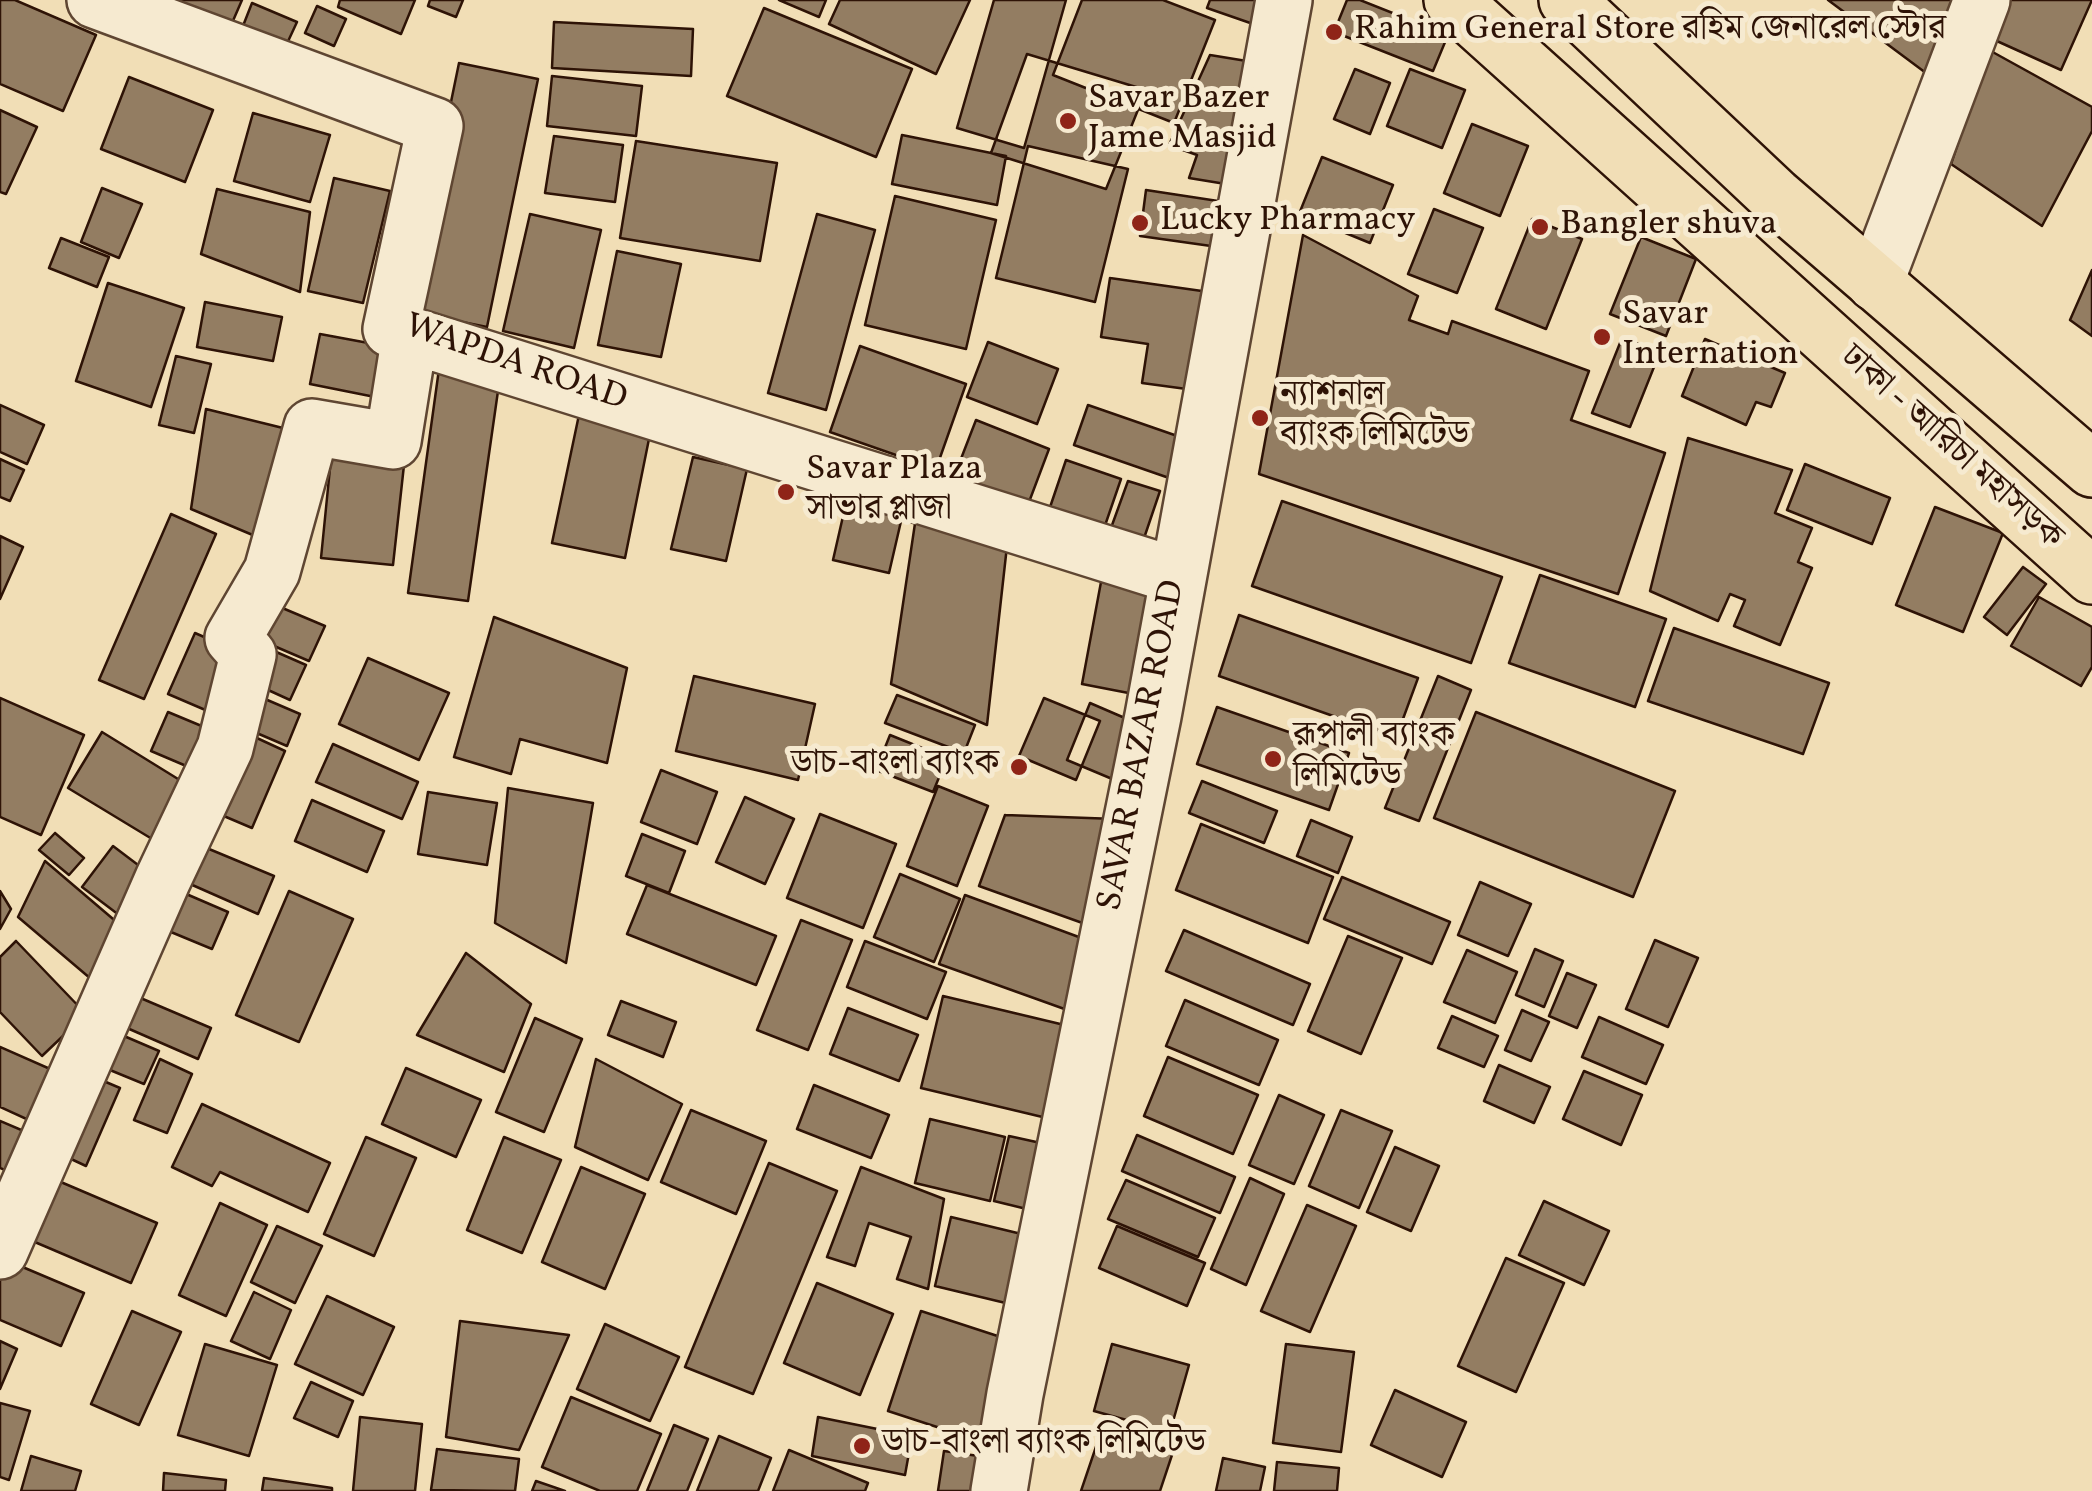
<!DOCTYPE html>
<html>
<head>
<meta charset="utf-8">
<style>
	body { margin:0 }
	canvas { display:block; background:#f1deb6 }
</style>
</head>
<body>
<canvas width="2092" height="1491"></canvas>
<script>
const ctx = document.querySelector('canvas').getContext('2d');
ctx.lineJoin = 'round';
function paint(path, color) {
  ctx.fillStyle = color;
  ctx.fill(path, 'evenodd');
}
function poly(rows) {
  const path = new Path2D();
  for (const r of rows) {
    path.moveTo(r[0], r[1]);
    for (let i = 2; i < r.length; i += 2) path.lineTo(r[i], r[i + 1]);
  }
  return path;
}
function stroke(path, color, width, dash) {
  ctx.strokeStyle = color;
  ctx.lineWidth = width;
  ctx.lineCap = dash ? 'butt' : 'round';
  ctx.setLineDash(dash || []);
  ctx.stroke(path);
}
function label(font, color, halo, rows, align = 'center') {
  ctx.font = font + ' Vollkorn,"Noto Serif Bengali",serif';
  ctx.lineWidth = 10;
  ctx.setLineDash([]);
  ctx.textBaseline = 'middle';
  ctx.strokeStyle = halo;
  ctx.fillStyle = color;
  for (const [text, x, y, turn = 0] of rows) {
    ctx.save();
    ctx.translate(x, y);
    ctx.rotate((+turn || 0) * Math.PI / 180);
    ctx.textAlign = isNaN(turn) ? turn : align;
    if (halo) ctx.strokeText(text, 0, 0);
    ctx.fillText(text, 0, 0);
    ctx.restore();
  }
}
const building = poly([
	[0,0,15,0,96,35,63,111,0,84,0,0],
	[181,0,242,0,229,30,177,8,181,0],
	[340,0,415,0,401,34,338,7,340,0],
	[430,0,463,0,456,17,428,6,430,0],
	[779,0,826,0,819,17,779,0],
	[840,0,970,0,936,74,829,24,840,0],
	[994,0,1066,0,1024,148,957,128,994,0],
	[1082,0,1163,0,1215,20,1174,123,1053,75,1082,0],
	[1210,0,1264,0,1256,25,1207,8,1210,0],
	[1347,0,1360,0,1448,35,1433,71,1334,32,1347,0],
	[1828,0,1964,0,1934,79,1828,0],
	[2001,0,2092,0,2061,70,1988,37,2001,0],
	[252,3,297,22,284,50,241,31,252,3],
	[317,6,346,19,334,46,305,33,317,6],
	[764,8,912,69,876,157,727,96,764,8],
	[554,22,693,29,691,76,552,68,554,22],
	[1989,50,2092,107,2092,131,2042,226,1951,164,1989,50],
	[1027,54,1146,90,1106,189,991,153,1027,54],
	[1210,55,1265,64,1244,187,1189,178,1197,155,1169,145,1210,55],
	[459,63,538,79,487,327,408,311,459,63],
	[1355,69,1390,83,1370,134,1334,119,1355,69],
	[1410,69,1465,90,1442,148,1387,126,1410,69],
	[552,76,642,86,636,136,547,126,552,76],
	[129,77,213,110,185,182,101,149,129,77],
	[0,110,37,127,6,194,0,192,0,110],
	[253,113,330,135,310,202,234,181,253,113],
	[1472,124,1528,146,1500,216,1444,193,1472,124],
	[902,135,1006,156,997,205,892,184,902,135],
	[554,136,623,145,615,202,545,193,554,136],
	[636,141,777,163,760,261,620,238,636,141],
	[1028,146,1128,169,1095,302,996,278,1028,146],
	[1322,157,1393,185,1370,243,1299,214,1322,157],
	[334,178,390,191,363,303,308,291,334,178],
	[102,188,142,204,119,258,81,242,102,188],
	[217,189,310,212,300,292,201,254,217,189],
	[1146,190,1218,201,1211,246,1140,236,1146,190],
	[895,196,996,220,966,349,865,325,895,196],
	[1434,209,1483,228,1457,293,1408,274,1434,209],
	[530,214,601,230,574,348,503,331,530,214],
	[817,214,875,230,826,410,768,393,817,214],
	[1532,219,1582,239,1546,329,1496,309,1532,219],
	[1303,235,1418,296,1409,320,1448,334,1452,321,1589,371,1571,420,1665,453,1618,594,1259,474,1303,235],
	[1641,237,1696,259,1666,336,1610,314,1641,237],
	[61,238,109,257,97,287,49,268,61,238],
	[617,251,681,264,661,357,598,345,617,251],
	[2092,270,2092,336,2070,320,2092,270],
	[1110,278,1209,292,1194,390,1142,383,1148,344,1101,337,1110,278],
	[108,283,184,308,151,407,76,381,108,283],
	[205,302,282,317,273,361,197,347,205,302],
	[320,334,390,347,380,398,310,384,320,334],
	[1622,338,1660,352,1630,427,1592,413,1622,338],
	[1705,339,1785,373,1771,407,1756,402,1746,425,1682,396,1705,339],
	[988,342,1058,369,1037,424,967,397,988,342],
	[860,346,966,384,936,469,830,432,860,346],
	[176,356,211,364,194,433,159,425,176,356],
	[439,369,500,377,468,601,408,593,439,369],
	[0,405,44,425,27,464,0,452,0,405],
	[1088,405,1186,439,1172,479,1074,445,1088,405],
	[206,409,287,429,274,544,191,509,206,409],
	[580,410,652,424,625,558,552,543,580,410],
	[976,420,1049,449,1026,510,952,482,976,420],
	[1688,438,1792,470,1775,513,1812,528,1798,562,1812,568,1780,645,1734,626,1745,600,1730,594,1718,621,1650,591,1688,438],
	[693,457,747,469,726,561,671,549,693,457],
	[331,458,404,465,393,565,321,558,331,458],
	[0,459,24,470,10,501,0,497,0,459],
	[1066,460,1121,479,1100,540,1045,522,1066,460],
	[1805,464,1890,498,1872,544,1787,510,1805,464],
	[1128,481,1160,491,1140,550,1107,539,1128,481],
	[849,490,905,504,889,573,833,560,849,490],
	[1282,501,1502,577,1471,663,1252,586,1282,501],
	[1935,507,2003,533,1963,632,1896,605,1935,507],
	[917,510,1009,528,987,725,891,684,917,510],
	[171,514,216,534,144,699,99,680,171,514],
	[0,536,23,547,0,599,0,536],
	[2023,567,2046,584,2007,635,1984,617,2023,567],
	[1540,575,1666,619,1635,707,1509,663,1540,575],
	[1101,582,1163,594,1144,696,1082,684,1101,582],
	[2039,597,2092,627,2092,667,2081,686,2011,646,2039,597],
	[261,599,325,626,309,661,246,634,261,599],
	[1239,615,1418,678,1396,738,1219,676,1239,615],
	[494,617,627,668,607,763,520,739,511,774,454,757,494,617],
	[1674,628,1829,683,1803,754,1648,701,1674,628],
	[195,633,243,654,217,715,168,694,195,633],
	[258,644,306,665,290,700,244,679,258,644],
	[368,658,449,693,419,760,339,724,368,658],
	[694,676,815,704,798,780,676,751,694,676],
	[1438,676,1471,690,1419,821,1385,808,1438,676],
	[251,693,300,714,287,746,238,725,251,693],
	[897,695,975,725,964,753,885,723,897,695],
	[0,698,84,735,41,835,0,817,0,698],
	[1044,698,1100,721,1076,780,1019,756,1044,698],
	[1090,703,1141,725,1117,781,1067,760,1090,703],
	[1217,707,1349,753,1329,810,1197,764,1217,707],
	[168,712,216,732,198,771,151,751,168,712],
	[1476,712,1675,791,1633,897,1434,818,1476,712],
	[102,732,191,787,157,842,68,788,102,732],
	[246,733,285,751,252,828,212,811,246,733],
	[890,735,947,758,933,792,876,770,890,735],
	[333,744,418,782,402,819,316,782,333,744],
	[661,770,717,792,697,844,641,822,661,770],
	[1202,781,1277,811,1264,843,1189,813,1202,781],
	[938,786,988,806,957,886,907,866,938,786],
	[508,788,593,803,566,963,495,923,508,788],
	[428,792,497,803,487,865,418,854,428,792],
	[745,797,794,819,765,884,716,862,745,797],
	[312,800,384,831,367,872,295,841,312,800],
	[820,814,896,844,863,928,787,898,820,814],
	[1005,815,1116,819,1088,925,979,886,1005,815],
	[1311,820,1352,837,1338,873,1297,856,1311,820],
	[1201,824,1333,877,1308,943,1176,890,1201,824],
	[55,833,84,858,69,875,39,850,55,833],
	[642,834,685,851,669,893,626,876,642,834],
	[197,844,274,876,258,914,181,880,197,844],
	[113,846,150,874,119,915,82,887,113,846],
	[45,861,133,936,104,990,18,917,45,861],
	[900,874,960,899,934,962,874,937,900,874],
	[1342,877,1450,922,1432,964,1324,919,1342,877],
	[1480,882,1531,904,1508,956,1458,935,1480,882],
	[647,885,776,936,756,985,627,934,647,885],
	[170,887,228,912,212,949,154,925,170,887],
	[0,891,11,909,0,929,0,891],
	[289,891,353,919,299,1042,236,1015,289,891],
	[965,895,1095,943,1070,1011,939,964,965,895],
	[801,920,852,940,808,1050,757,1030,801,920],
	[1184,930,1310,984,1293,1025,1166,971,1184,930],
	[1348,936,1402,958,1361,1054,1308,1031,1348,936],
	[1655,940,1698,958,1668,1027,1626,1009,1655,940],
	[16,941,86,1014,42,1056,0,1012,0,957,16,941],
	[865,941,946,972,927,1019,847,987,865,941],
	[1535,949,1563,961,1544,1007,1516,995,1535,949],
	[1467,950,1517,972,1495,1023,1444,1002,1467,950],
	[466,953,531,1004,504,1072,417,1035,466,953],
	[1567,973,1596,985,1577,1028,1549,1016,1567,973],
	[124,991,211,1028,198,1059,111,1021,124,991],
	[943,996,1077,1028,1055,1120,921,1088,943,996],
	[1185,1000,1278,1040,1259,1085,1166,1046,1185,1000],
	[621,1001,676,1022,663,1057,608,1035,621,1001],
	[848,1008,918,1035,899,1081,830,1054,848,1008],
	[1522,1010,1549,1022,1531,1061,1505,1050,1522,1010],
	[1452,1016,1498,1036,1484,1067,1438,1048,1452,1016],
	[1599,1017,1663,1045,1646,1084,1582,1057,1599,1017],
	[535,1018,582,1039,544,1132,496,1112,535,1018],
	[103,1027,159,1051,144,1084,88,1061,103,1027],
	[0,1047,66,1076,44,1127,0,1107,0,1047],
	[1168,1057,1258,1095,1233,1154,1144,1116,1168,1057],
	[160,1059,192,1074,167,1133,134,1120,160,1059],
	[596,1059,682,1104,648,1180,575,1147,596,1059],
	[1499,1065,1550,1087,1534,1123,1484,1101,1499,1065],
	[406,1068,481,1100,456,1157,382,1124,406,1068],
	[1584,1071,1642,1095,1621,1145,1563,1119,1584,1071],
	[87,1074,120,1088,86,1166,54,1151,87,1074],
	[814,1085,889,1115,871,1158,797,1129,814,1085],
	[1279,1095,1324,1115,1294,1184,1249,1165,1279,1095],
	[202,1104,330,1163,308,1212,220,1172,212,1186,172,1167,202,1104],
	[691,1110,766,1141,736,1214,661,1182,691,1110],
	[1341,1110,1392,1131,1359,1208,1309,1186,1341,1110],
	[930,1119,1005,1137,990,1201,915,1183,930,1119],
	[0,1121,33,1135,16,1175,0,1168,0,1121],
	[1137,1135,1235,1177,1220,1213,1122,1171,1137,1135],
	[1009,1136,1059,1147,1043,1213,994,1201,1009,1136],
	[366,1137,416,1158,374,1256,324,1234,366,1137],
	[504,1137,561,1160,522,1253,467,1230,504,1137],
	[1395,1147,1439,1166,1411,1231,1367,1212,1395,1147],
	[769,1163,837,1191,753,1394,685,1367,769,1163],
	[581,1167,645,1194,605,1289,542,1262,581,1167],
	[861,1167,944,1199,928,1289,897,1279,911,1237,869,1223,855,1266,827,1257,861,1167],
	[42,1174,157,1223,131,1283,16,1234,42,1174],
	[1250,1178,1284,1194,1246,1285,1211,1269,1250,1178],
	[1126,1180,1215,1218,1198,1257,1108,1219,1126,1180],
	[1544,1201,1609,1231,1584,1285,1519,1255,1544,1201],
	[220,1203,267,1225,226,1316,179,1295,220,1203],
	[1307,1205,1356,1226,1310,1332,1261,1311,1307,1205],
	[951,1217,1034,1237,1018,1306,935,1286,951,1217],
	[277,1226,322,1246,295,1303,251,1282,277,1226],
	[1117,1226,1205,1263,1187,1306,1099,1268,1117,1226],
	[1506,1258,1564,1283,1516,1392,1458,1366,1506,1258],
	[6,1260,84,1293,61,1346,0,1320,0,1274,6,1260],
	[817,1283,893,1314,860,1395,784,1363,817,1283],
	[254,1292,291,1310,270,1359,231,1341,254,1292],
	[327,1296,394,1327,363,1395,295,1364,327,1296],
	[132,1311,181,1332,139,1425,91,1404,132,1311],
	[921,1311,1019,1343,986,1443,888,1411,921,1311],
	[460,1321,569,1335,519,1450,446,1437,460,1321],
	[605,1324,679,1357,650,1421,577,1389,605,1324],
	[0,1341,17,1349,0,1389,0,1341],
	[205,1344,277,1365,249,1456,178,1435,205,1344],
	[1112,1344,1189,1365,1170,1432,1094,1411,1112,1344],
	[1286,1344,1354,1352,1341,1452,1273,1443,1286,1344],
	[311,1382,353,1401,338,1437,294,1418,311,1382],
	[1395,1390,1466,1422,1442,1477,1371,1445,1395,1390],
	[571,1397,661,1434,637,1491,600,1491,542,1467,571,1397],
	[0,1403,30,1411,9,1480,0,1477,0,1403],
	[360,1417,422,1424,415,1491,353,1491,360,1417],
	[818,1417,912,1436,905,1475,812,1456,818,1417],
	[674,1425,708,1439,687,1491,647,1491,674,1425],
	[1102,1429,1173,1452,1160,1491,1081,1491,1102,1429],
	[719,1436,771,1458,758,1491,697,1491,719,1436],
	[437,1449,519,1459,515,1491,431,1490,437,1449],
	[789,1450,868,1483,865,1491,773,1491,789,1450],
	[944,1451,999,1459,994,1491,938,1491,944,1451],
	[31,1456,81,1471,75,1491,21,1491,31,1456],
	[1223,1458,1265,1467,1260,1491,1216,1491,1223,1458],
	[1277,1462,1339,1468,1337,1491,1274,1491,1277,1462],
	[164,1473,226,1480,225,1491,163,1491,164,1473],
	[264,1478,332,1488,332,1491,262,1491,264,1478],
	[536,1481,565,1491,532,1491,536,1481]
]);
const minor = poly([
	[95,0,435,126,391,329,1177,576],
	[1875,283,1982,0],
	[0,1251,163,879,225,748,248,655,233,638,272,571,312,427,393,441,410,335],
	[999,1491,1015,1394,1153,716,1284,0]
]);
const highway = poly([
	[1452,0,2092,576],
	[1567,0,1775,196,2092,469]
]);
const markers = [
	[1334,32,10,"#8f2418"],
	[1068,121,10,"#8f2418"],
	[1140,223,10,"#8f2418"],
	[1540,227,10,"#8f2418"],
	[1602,337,10,"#8f2418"],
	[1260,418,10,"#8f2418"],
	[786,492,10,"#8f2418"],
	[1273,759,10,"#8f2418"],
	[1019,767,10,"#8f2418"],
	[862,1446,10,"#8f2418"]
];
const poiNames = [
	["Rahim General Store রহিম জেনারেল স্টোর",1354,32],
	["Savar Bazer",1088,101],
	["Jame Masjid",1088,141],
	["Lucky Pharmacy",1160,223],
	["Bangler shuva",1560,227],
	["Savar",1622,317],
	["Internation",1622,357],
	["ন্যাশনাল",1280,398],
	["ব্যাংক লিমিটেড",1280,438],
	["Savar Plaza",806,472],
	["সাভার প্লাজা",806,512],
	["রূপালী ব্যাংক",1293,739],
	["লিমিটেড",1293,779],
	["ডাচ-বাংলা ব্যাংক",999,767,"right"],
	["ডাচ-বাংলা ব্যাংক লিমিটেড",882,1446]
];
const streetNames = [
	["WAPDA ROAD",515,365,19],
	["ঢাকা - আরিচা মহাসড়ক",1950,449,42],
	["SAVAR BAZAR ROAD",1144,746,-79]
];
paint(building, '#937d62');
stroke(building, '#2e1306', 2.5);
stroke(minor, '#5f4632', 60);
stroke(highway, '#2e1306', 60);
stroke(minor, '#f6ead0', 55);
stroke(highway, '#f1deb6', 55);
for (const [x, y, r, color] of markers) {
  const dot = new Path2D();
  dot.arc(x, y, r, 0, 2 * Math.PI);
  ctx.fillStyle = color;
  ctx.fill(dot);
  stroke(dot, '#f6ead0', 4);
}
label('35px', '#2e1306', '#f6ead0', poiNames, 'left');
label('35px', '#2e1306', '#f6ead0', streetNames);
</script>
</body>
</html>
